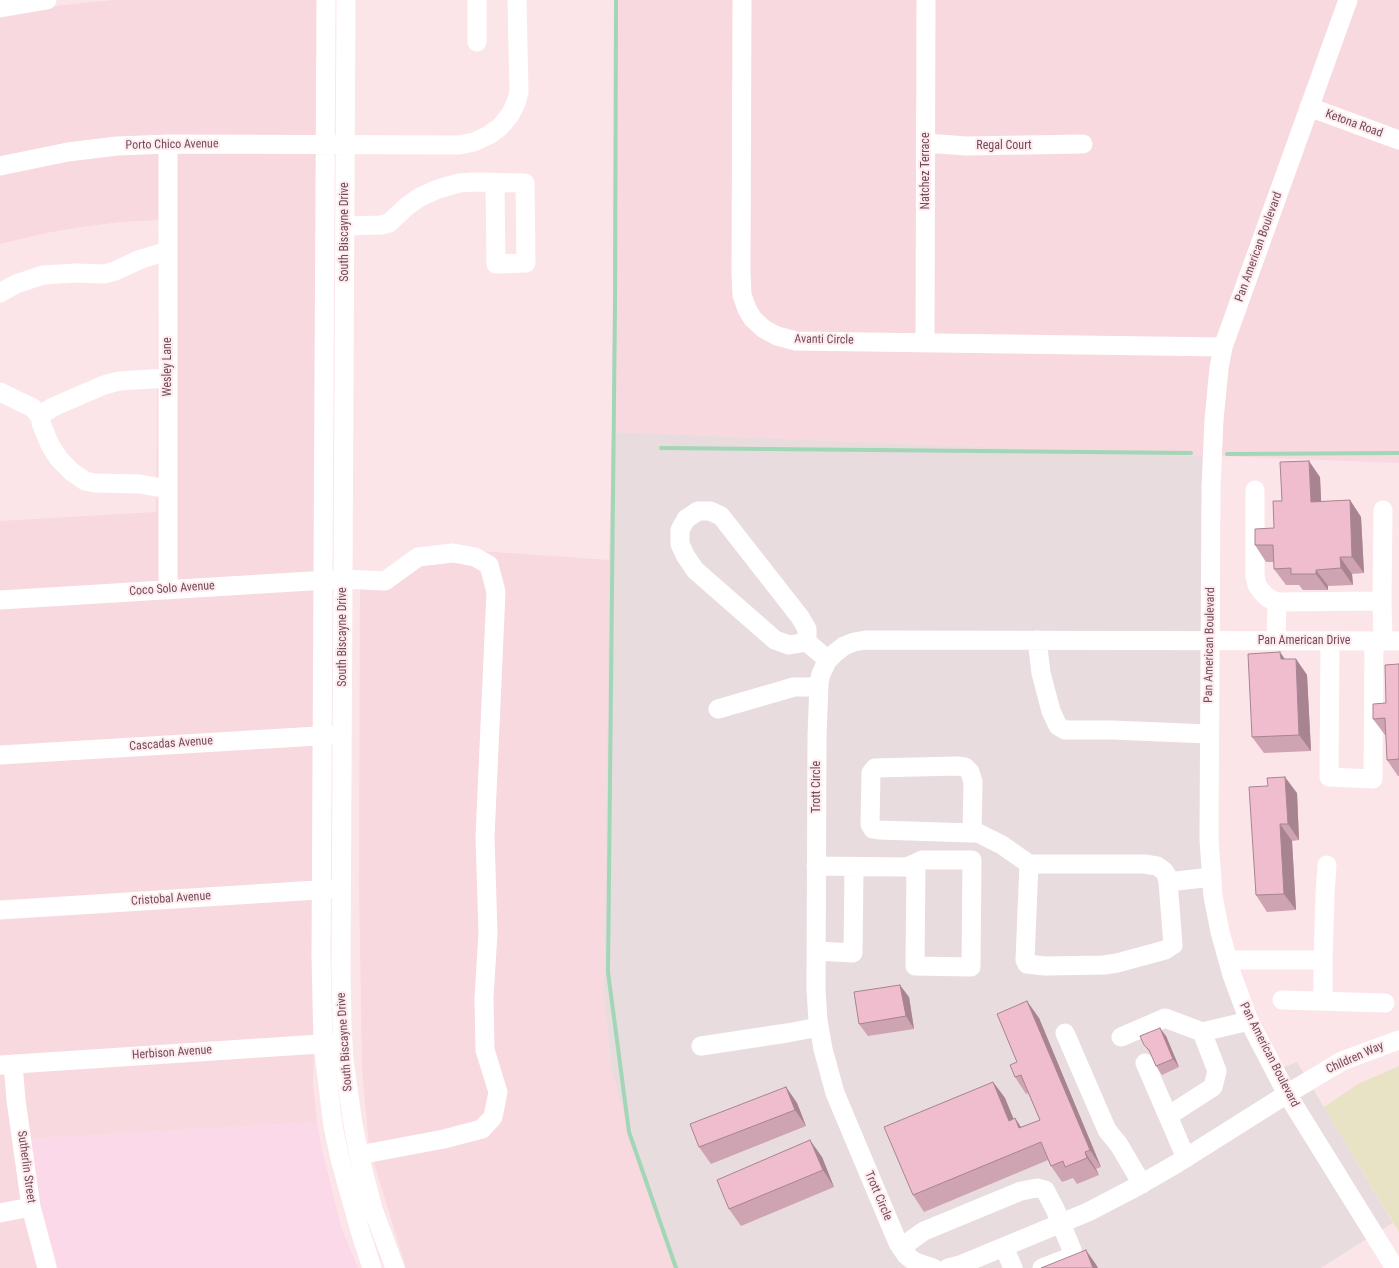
<!DOCTYPE html>
<html>
<head>
<meta charset="utf-8">
<style>
	body { margin:0 }
	canvas { display:block; background:#fbe5e8 }
</style>
</head>
<body>
<canvas width="1399" height="1268"></canvas>
<script>
const ctx = document.querySelector('canvas').getContext('2d');
ctx.lineJoin = 'round';
function paint(path, color) {
  ctx.fillStyle = color;
  ctx.fill(path, 'evenodd');
}
function poly(rows) {
  const path = new Path2D();
  for (const r of rows) {
    path.moveTo(r[0], r[1]);
    for (let i = 2; i < r.length; i += 2) path.lineTo(r[i], r[i + 1]);
  }
  return path;
}
function stroke(path, color, width, dash) {
  ctx.strokeStyle = color;
  ctx.lineWidth = width;
  ctx.lineCap = dash ? 'butt' : 'round';
  ctx.setLineDash(dash || []);
  ctx.stroke(path);
}
function label(font, color, halo, rows, align = 'center') {
  ctx.font = font + ' "Roboto Condensed",sans-serif';
  ctx.lineWidth = 4;
  ctx.setLineDash([]);
  ctx.textBaseline = 'middle';
  ctx.strokeStyle = halo;
  ctx.fillStyle = color;
  for (const [text, x, y, turn = 0] of rows) {
    ctx.save();
    ctx.translate(x, y);
    ctx.rotate((+turn || 0) * Math.PI / 180);
    ctx.textAlign = isNaN(turn) ? turn : align;
    if (halo) ctx.strokeText(text, 0, 0);
    ctx.fillText(text, 0, 0);
    ctx.restore();
  }
}
const residential = poly([
	[113,0,318,0,318,137,0,158,0,16,63,5],
	[615,0,735,0,734,273,759,335,1214,354,1204,456,612,432],
	[750,0,919,0,918,334,796,333,768,323,753,305,748,274],
	[933,0,1340,0,1218,339,932,334,933,151,1042,153,1091,151,1089,136,966,139,933,136],
	[1355,0,1399,0,1399,132,1319,103],
	[1314,117,1399,147,1399,463,1219,456,1231,348],
	[161,152,161,582,0,592,0,521,156,512,159,220,122,222,80,227,46,233,0,244,0,174,69,160,118,154],
	[175,152,318,152,317,572,176,581],
	[480,551,609,560,604,997,611,1066,675,1268,406,1268,373,1160,485,1137,492,1049,492,838,503,593],
	[454,561,473,564,483,570,489,592,491,1092,486,1112,478,1122,442,1131,369,1145,362,1069,359,885,360,587,421,565],
	[316,588,316,728,0,747,0,608],
	[316,743,315,882,0,902,0,763],
	[315,898,314,1036,0,1057,0,918],
	[314,1052,313,1083,317,1122,29,1139,21,1071],
	[0,1072,7,1072,23,1201,0,1205],
	[26,1216,39,1268,0,1268,0,1221]
]);
const commercial = poly([
	[317,1122,321,1145,341,1227,358,1268,58,1268,36,1189,29,1139]
]);
const industrial = poly([
	[612,432,1204,456,1202,633,865,632,822,656,811,1021,912,1268,675,1268,672,1260,622,1107,611,1066,604,997,609,560],
	[867,648,1202,649,1206,896,1277,1090,1172,1157,1085,1205,958,1258,944,1261,930,1260,911,1249,842,1091,830,1048,823,990,827,685,833,666,847,653],
	[1297,1062,1393,1223,1380,1231,1282,1068],
	[1285,1104,1368,1238,1321,1268,974,1268]
]);
const green = poly([
	[1399,1066,1399,1232,1324,1107,1358,1084]
]);
const stream = poly([
	[616,0,615,305,608,972,629,1132,676,1268],
	[661,448,1191,453],
	[1227,454,1399,453]
]);
const minor = poly([
	[326,0,321,956,323,1044,333,1126,340,1159,360,1231,372,1268],
	[346,0,341,971,342,1025,344,1060,353,1124,359,1155,373,1209,395,1268],
	[477,0,477,42],
	[742,0,741,273,742,295,747,309,753,319,764,329,777,336,796,341,1223,347],
	[1348,0,1223,347,1219,368,1214,420,1211,488,1209,839,1213,896,1220,932,1232,975,1249,1021,1287,1094,1395,1268],
	[0,8,47,0],
	[1309,107,1399,140],
	[926,143,966,146,1083,144],
	[168,144,168,590],
	[0,166,68,152,117,146,168,144,459,145,474,142,489,135,500,127,510,115,516,103,519,92,517,0],
	[345,226,381,225,389,223,406,207,420,197,438,189,459,183,475,182,525,183,526,263,496,264,495,183],
	[0,293,16,284,43,275,76,273,104,274,115,271,141,259,168,251],
	[925,342,926,0],
	[168,378,119,381,104,385,53,407,44,413,41,418,41,423,50,445,59,459,72,472,85,481,95,483,140,484,168,489],
	[0,392,33,408,41,418],
	[1255,490,1255,576,1257,585,1261,591,1268,598,1277,602],
	[0,600,343,579,385,581,418,557,453,553,475,557,489,565,496,592,485,837,488,933,484,998,485,1050,498,1092,493,1117,482,1129,444,1139,359,1155],
	[1382,601,1383,510],
	[1037,640,1041,673,1051,711,1058,726,1065,730,1112,730,1209,734],
	[1276,641,1277,602,1382,601,1383,641],
	[1330,641,1329,777,1373,779,1374,641],
	[807,642,789,645,775,640,695,570,685,555,680,544,680,530,686,519,698,511,710,511,721,516,800,617,807,629,807,642,828,660],
	[718,709,794,687,819,687],
	[0,755,334,735],
	[972,833,879,830,873,829,870,824,871,773,875,768,957,766,965,767,970,772,973,782,972,833,978,833,1002,845,1029,864],
	[816,866,906,867,916,863,922,860,972,860,971,967,915,966,916,863],
	[1168,882,1173,945,1165,950,1117,963,1104,965,1045,966,1027,964,1025,960,1029,864,1144,864,1157,866,1164,871,1166,874,1168,882,1212,877],
	[0,910,333,889],
	[816,951,853,953,854,867],
	[1228,960,1323,960,1325,895,1327,865],
	[1323,960,1323,1001],
	[1282,1000,1385,1003],
	[1065,1033,1107,1130,1119,1145,1142,1184],
	[1121,1037,1165,1018,1202,1032,1249,1021],
	[701,1046,787,1033,819,1027],
	[1145,1063,1186,1158],
	[13,1064,16,1100,31,1207,47,1268],
	[0,1065,335,1043],
	[1168,1116,1213,1087,1217,1071,1202,1032],
	[0,1213,31,1207],
	[1004,1247,1013,1268],
	[902,1249,910,1241,924,1231,1021,1191,1037,1188,1045,1190,1055,1209,1072,1250,1070,1257,1042,1268],
	[933,1268,915,1262,906,1255,898,1243,835,1093,823,1049,818,1021,816,990,817,736,819,683,821,674,827,661,835,653,844,646,854,642,866,640,1399,641],
	[948,1268,960,1265,1088,1212,1136,1187,1176,1164,1287,1094,1342,1061,1399,1040]
]);
const wall = poly([
	[1320,477,1321,502,1350,500,1361,517,1364,573,1352,574,1353,585,1328,586,1328,590,1303,590,1299,585,1286,585,1274,569,1274,562,1266,562,1255,545,1274,528,1282,501],
	[1285,659,1296,659,1307,675,1311,751,1264,753,1252,737],
	[1399,664,1399,776,1398,776,1387,760,1386,735,1385,735,1373,719,1386,703],
	[1268,786,1297,793,1299,840,1292,841,1296,910,1267,912,1256,895],
	[909,997,914,1029,868,1036,859,1024],
	[1039,1018,1101,1167,1096,1169,1099,1175,1077,1184,1073,1178,1062,1182,1051,1166,1048,1160,924,1212,913,1195,993,1082,1005,1098,1013,1119,1015,1118,1021,1127,1040,1120,1028,1093,1026,1094,1015,1077],
	[1166,1036,1179,1067,1162,1075,1156,1066,1152,1055,1144,1045],
	[786,1087,797,1103,806,1126,711,1164,699,1147],
	[822,1157,834,1187,741,1226,729,1209]
]);
const shadedWall = poly([
	[1309,461,1320,477,1322,519,1311,502],
	[1350,500,1361,517,1364,573,1352,557],
	[1340,557,1352,574,1353,585,1341,568],
	[1316,570,1328,586,1328,590,1316,574],
	[1280,652,1292,669,1281,659],
	[1296,659,1307,675,1311,751,1299,735],
	[1285,777,1297,793,1299,840,1288,824],
	[1280,824,1292,841,1296,910,1284,894],
	[900,985,909,997,914,1029,906,1016],
	[1027,1001,1039,1018,1101,1167,1090,1150],
	[1160,1028,1166,1036,1179,1067,1173,1059],
	[993,1082,1005,1098,1021,1137,1009,1121],
	[786,1087,797,1103,806,1126,795,1110],
	[1015,1118,1026,1135,1019,1128],
	[810,1140,822,1157,834,1187,823,1170],
	[1085,1152,1096,1169,1099,1175,1087,1158],
	[1086,1250,1097,1266,1098,1268,1093,1268]
]);
const building = poly([
	[1309,461,1311,502,1350,500,1352,557,1340,557,1341,568,1316,570,1316,574,1291,574,1291,568,1274,569,1273,545,1255,545,1255,529,1274,528,1273,501,1282,501,1280,462,1309,461],
	[1280,652,1281,659,1296,659,1299,735,1252,737,1248,654,1280,652],
	[1399,664,1399,759,1387,760,1385,718,1373,719,1373,704,1386,703,1385,665,1399,664],
	[1285,777,1288,824,1280,824,1284,894,1256,895,1249,787,1268,786,1267,778,1285,777],
	[900,985,906,1016,859,1024,854,992,900,985],
	[1027,1001,1090,1150,1085,1152,1087,1158,1065,1167,1063,1161,1051,1166,1041,1142,913,1195,884,1127,993,1082,1009,1121,1015,1118,1019,1128,1040,1120,1021,1075,1015,1077,1010,1065,1017,1062,997,1014,1027,1001],
	[1160,1028,1173,1059,1156,1066,1149,1050,1144,1045,1140,1036,1160,1028],
	[786,1087,795,1110,699,1147,690,1124,786,1087],
	[810,1140,823,1170,729,1209,717,1180,810,1140],
	[1086,1250,1093,1268,1041,1268,1086,1250]
]);
const streetNames = [
	["Ketona Road",1354,124,20],
	["Porto Chico Avenue",172,145,-1],
	["Regal Court",1004,146],
	["Natchez Terrace",926,171,-90],
	["South Biscayne Drive",345,232,-90],
	["Pan American Boulevard",1259,247,-70],
	["Avanti Circle",824,340,1],
	["Wesley Lane",168,367,-90],
	["Coco Solo Avenue",172,589,-4],
	["South Biscayne Drive",343,637,-90],
	["Pan American Drive",1304,641],
	["Pan American Boulevard",1210,645,-89],
	["Cascadas Avenue",171,744,-4],
	["Trott Circle",817,787,-90],
	["Cristobal Avenue",171,899,-4],
	["South Biscayne Drive",345,1042,-94],
	["Herbison Avenue",172,1053,-4],
	["Pan American Boulevard",1269,1055,63],
	["Children Way",1355,1058,-24],
	["Sutherlin Street",26,1167,82],
	["Trott Circle",878,1196,67]
];
paint(residential, '#f8d9df');
paint(commercial, '#fbd9e8');
paint(industrial, '#e9dcdf');
paint(green, '#e8e3c4');
stroke(stream, '#a1d6b6', 4);
stroke(minor, '#fff', 19);
paint(wall, '#cea3b2');
paint(shadedWall, '#a88491');
paint(building, '#f0bdcf');
stroke(building, '#a88491', 1);
label('12px', '#734b5b', '#feebee', streetNames);
</script>
</body>
</html>
